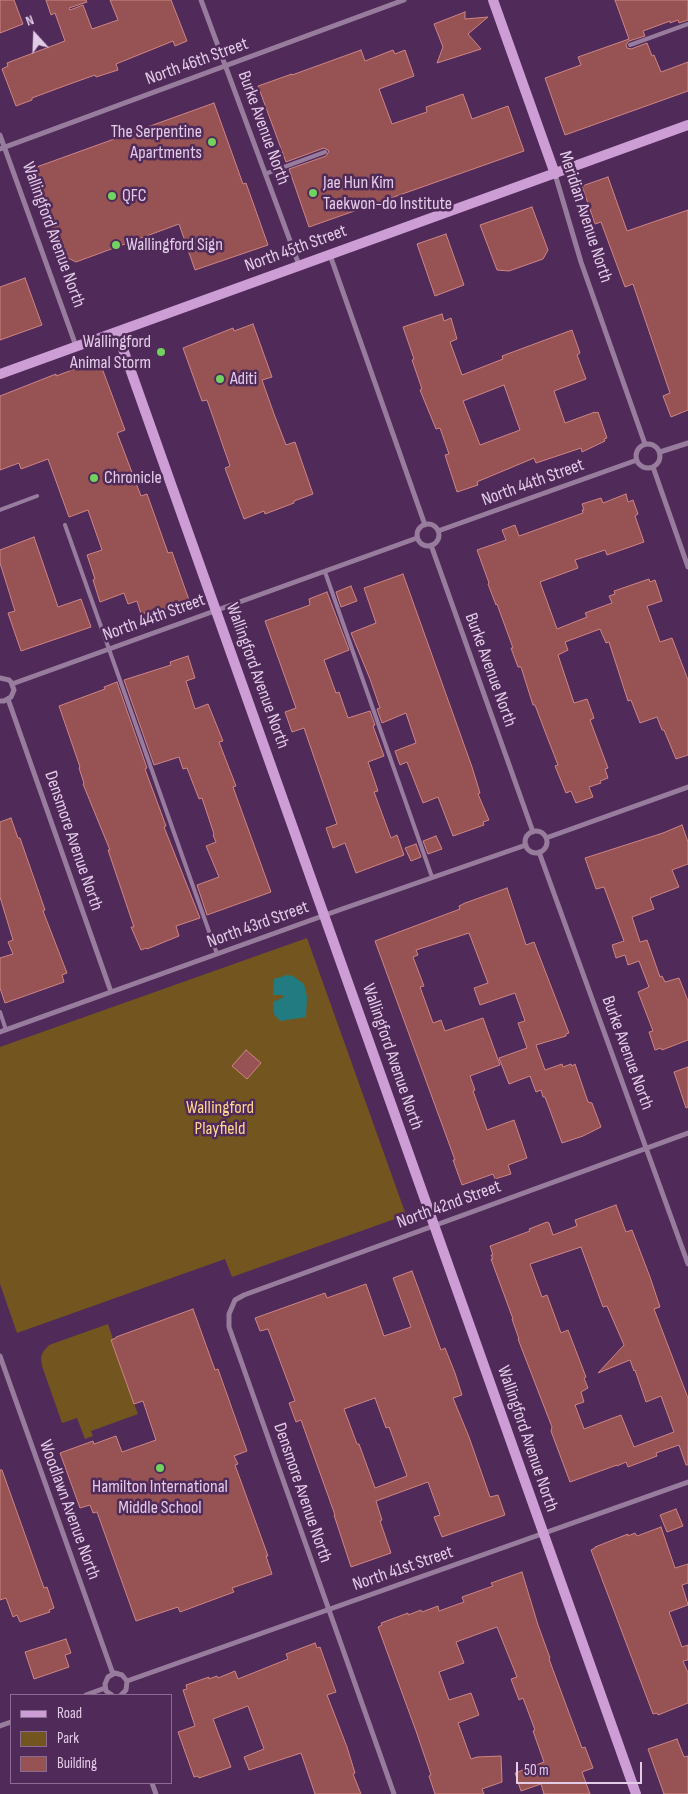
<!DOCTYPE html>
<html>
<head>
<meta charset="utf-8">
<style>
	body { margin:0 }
	#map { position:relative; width:688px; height:1794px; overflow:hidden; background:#502a59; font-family:"Sofia Sans Condensed",sans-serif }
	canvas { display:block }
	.legend { position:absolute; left:10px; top:1694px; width:162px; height:90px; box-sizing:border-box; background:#502a59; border:1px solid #8b6b92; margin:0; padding:6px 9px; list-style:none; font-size:15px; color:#e3cce8 }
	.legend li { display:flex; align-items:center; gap:10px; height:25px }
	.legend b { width:25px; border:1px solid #8b6b92 }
	.north { position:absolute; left:10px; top:10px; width:50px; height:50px; -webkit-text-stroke:4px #502a59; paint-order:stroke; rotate:340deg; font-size:14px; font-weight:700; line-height:20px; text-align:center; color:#e3cce8 }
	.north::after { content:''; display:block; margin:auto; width:18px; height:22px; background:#e3cce8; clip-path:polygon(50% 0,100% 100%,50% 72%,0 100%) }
	.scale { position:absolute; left:516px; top:1762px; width:126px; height:22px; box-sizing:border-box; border:2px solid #e3cce8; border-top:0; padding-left:6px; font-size:15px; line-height:18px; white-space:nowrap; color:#e3cce8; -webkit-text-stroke:4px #502a59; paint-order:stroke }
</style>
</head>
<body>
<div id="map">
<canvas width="688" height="1794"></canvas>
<ul class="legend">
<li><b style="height:6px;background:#cc9ed5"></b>Road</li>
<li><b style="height:14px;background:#73561f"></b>Park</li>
<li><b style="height:14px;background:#975353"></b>Building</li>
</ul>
<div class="north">N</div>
<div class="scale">50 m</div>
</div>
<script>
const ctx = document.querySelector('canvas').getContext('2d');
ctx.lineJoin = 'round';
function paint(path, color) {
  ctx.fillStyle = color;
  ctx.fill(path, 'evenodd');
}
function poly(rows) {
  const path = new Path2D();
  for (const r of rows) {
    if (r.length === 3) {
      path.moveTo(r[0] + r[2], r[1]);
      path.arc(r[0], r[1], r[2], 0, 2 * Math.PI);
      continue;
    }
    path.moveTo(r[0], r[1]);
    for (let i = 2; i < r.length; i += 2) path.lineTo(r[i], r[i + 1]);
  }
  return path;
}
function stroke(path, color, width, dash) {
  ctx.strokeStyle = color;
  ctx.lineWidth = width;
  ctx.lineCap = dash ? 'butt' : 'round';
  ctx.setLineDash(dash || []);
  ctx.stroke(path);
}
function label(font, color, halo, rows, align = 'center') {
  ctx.font = font + ' "Sofia Sans Condensed",sans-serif';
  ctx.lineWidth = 5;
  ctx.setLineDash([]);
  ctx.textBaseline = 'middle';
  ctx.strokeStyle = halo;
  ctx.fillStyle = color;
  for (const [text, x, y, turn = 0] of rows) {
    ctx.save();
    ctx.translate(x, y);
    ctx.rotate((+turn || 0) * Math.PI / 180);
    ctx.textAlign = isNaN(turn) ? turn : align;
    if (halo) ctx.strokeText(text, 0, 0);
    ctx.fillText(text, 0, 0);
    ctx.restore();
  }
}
const green = poly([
	[307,938,406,1215,232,1277,225,1259,17,1333,0,1284,0,1047],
	[108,1324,113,1339,111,1341,138,1414,91,1431,93,1436,85,1439,77,1418,62,1423,42,1366,41,1357,43,1352,49,1345]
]);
const water = poly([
	[287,975,293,976,304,984,307,997,306,1017,280,1021,274,1014,273,1002,284,997,283,995,273,995,274,979]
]);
const building = poly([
	[0,0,14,0,23,24,0,33,0,0],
	[46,0,86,0,87,2,69,8,70,10,83,5,92,29,118,20,110,0,171,0,187,41,175,46,173,41,116,64,118,70,96,77,95,75,67,85,32,98,32,100,16,106,2,69,8,66,7,63,12,61,65,41,55,13,51,15,46,0],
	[615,0,688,0,688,20,679,23,678,20,670,23,670,21,643,31,645,36,629,41,626,45,627,48,631,49,647,43,652,56,654,55,661,72,688,62,688,91,565,135,545,78,581,65,578,57,629,39,615,0],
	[465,12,465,19,488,17,468,34,481,49,437,63,443,47,434,24,465,12],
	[361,50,365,61,393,50,395,54,405,50,414,76,379,89,392,124,427,112,426,107,463,94,472,119,508,106,524,151,309,227,289,169,326,156,329,151,324,148,286,162,258,86,292,74,292,75,361,50],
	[214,103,243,184,246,183,268,245,195,270,179,224,76,262,62,255,31,169,214,103],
	[608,177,627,231,688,210,688,410,671,417,663,396,670,393,633,284,625,287,601,222,595,224,582,186,608,177],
	[532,207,548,250,543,259,509,271,497,270,480,225,532,207],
	[446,234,464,285,435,296,417,244,446,234],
	[25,278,42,325,0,340,0,287,25,278],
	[442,314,444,321,451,318,457,339,450,342,462,375,503,359,502,356,572,330,580,353,577,355,586,379,554,391,565,423,595,412,596,413,598,412,607,438,604,439,605,441,582,452,581,448,536,463,534,458,479,481,477,482,478,485,457,492,445,455,449,454,440,428,436,429,420,390,422,389,412,360,414,359,403,327,442,314],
	[504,385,520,430,480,445,463,401,504,385],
	[253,324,272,377,262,380,274,414,286,445,295,442,313,494,294,501,294,503,265,514,264,511,244,519,225,468,230,466,207,400,202,401,183,348,233,328,234,331,253,324],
	[99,360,125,430,117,433,141,496,147,494,168,553,172,552,189,600,146,616,145,613,141,614,137,601,128,604,124,593,100,602,93,580,95,579,87,555,102,550,88,510,69,517,48,459,21,469,19,463,0,470,0,396,56,374,56,376,99,360],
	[626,494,628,502,633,500,638,514,635,516,644,542,607,555,605,550,575,560,578,568,540,582,557,629,587,617,585,613,612,603,609,596,615,594,614,591,649,579,650,582,655,580,662,601,647,606,660,642,672,638,688,680,688,755,676,759,664,730,662,730,657,717,640,723,631,700,628,701,609,642,606,643,600,629,565,642,568,650,558,655,574,703,587,699,594,718,590,720,608,768,605,769,608,778,600,781,601,783,589,787,593,797,576,803,571,791,566,793,555,766,558,765,546,734,535,705,533,705,521,667,518,667,511,648,513,648,497,604,496,605,488,584,489,583,477,550,506,540,502,530,515,525,519,536,583,513,582,510,584,510,582,504,601,498,603,503,626,494],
	[34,537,58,607,81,599,91,627,21,651,8,613,15,611,0,563,0,550,34,537],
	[403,574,472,767,480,793,478,794,489,820,483,822,484,825,453,836,438,797,423,803,407,762,400,765,395,751,416,743,406,713,382,723,377,709,380,708,370,679,351,633,376,623,364,588,403,574],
	[351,586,357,601,341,607,336,592,351,586],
	[327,592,349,650,324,660,336,693,339,692,348,718,370,711,375,725,373,726,384,756,368,762,378,791,374,792,391,838,397,835,404,855,356,873,345,843,333,848,326,828,337,824,304,728,292,732,285,712,296,708,265,621,310,605,309,599,327,592],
	[188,656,195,678,186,681,195,709,208,704,223,741,219,742,236,786,233,787,271,892,207,915,197,885,219,877,206,846,216,842,213,835,214,834,202,798,199,799,187,768,183,769,179,757,154,765,124,680,171,665,170,662,188,656],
	[117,682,147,768,145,769,166,826,164,827,200,918,176,926,179,936,147,949,146,948,141,950,131,927,134,927,108,850,110,850,83,784,84,783,79,768,80,767,59,706,105,689,104,687,117,682],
	[11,818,18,838,20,838,45,910,43,911,67,973,62,975,64,982,5,1003,0,988,0,958,13,954,8,942,13,940,0,897,0,822,11,818],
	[682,825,688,842,688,864,672,870,679,887,650,898,654,909,632,917,640,942,647,940,660,977,662,976,665,982,679,978,688,1001,688,1040,662,1050,661,1048,655,1050,649,1032,653,1031,638,992,649,987,639,961,628,965,625,955,616,958,612,945,624,941,604,887,596,889,585,858,663,833,682,825],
	[436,836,442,849,428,854,423,841,436,836],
	[416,844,421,857,411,861,405,848,416,844],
	[507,888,526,945,534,942,569,1033,566,1034,566,1036,536,1045,545,1070,562,1064,563,1067,571,1064,572,1066,575,1064,588,1102,592,1103,601,1127,583,1136,562,1143,545,1097,543,1097,541,1090,536,1092,530,1076,509,1084,499,1058,527,1048,518,1023,525,1021,515,993,480,1005,474,988,488,983,469,933,416,950,418,955,413,957,424,986,420,987,433,1023,441,1020,445,1031,483,1018,500,1065,470,1076,475,1090,473,1091,487,1130,514,1120,527,1158,508,1165,511,1174,495,1179,493,1174,462,1185,453,1160,455,1160,375,941,460,909,459,906,465,903,507,888],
	[246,1050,261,1063,247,1079,232,1066,246,1050],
	[688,1067,688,1107,686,1108,674,1072,688,1067],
	[616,1205,626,1232,632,1230,650,1277,660,1307,654,1309,688,1398,688,1465,686,1465,679,1445,656,1453,657,1456,628,1467,626,1462,617,1466,617,1465,570,1482,551,1431,552,1427,518,1339,519,1339,512,1319,513,1319,491,1259,493,1259,491,1255,493,1255,490,1246,530,1231,529,1229,547,1222,549,1223,553,1235,577,1226,575,1220,616,1205],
	[581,1247,603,1307,607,1306,624,1345,598,1373,630,1360,634,1371,635,1370,646,1402,661,1396,674,1432,634,1447,621,1415,584,1429,575,1405,584,1402,581,1392,588,1388,584,1378,586,1377,568,1330,561,1333,547,1295,542,1297,530,1264,581,1247],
	[412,1271,441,1350,445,1348,455,1373,462,1395,453,1398,469,1437,490,1497,498,1495,505,1515,442,1537,434,1517,440,1515,428,1482,376,1501,382,1520,380,1521,391,1553,351,1567,334,1515,335,1515,301,1420,296,1422,289,1403,295,1401,268,1329,260,1331,255,1318,325,1293,327,1298,366,1284,384,1336,411,1327,393,1278,412,1271],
	[375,1398,386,1428,389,1427,407,1476,375,1488,359,1444,357,1444,344,1409,375,1398],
	[193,1309,215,1370,218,1369,247,1451,234,1456,238,1464,235,1465,268,1556,266,1556,272,1574,232,1588,234,1592,180,1612,178,1607,136,1621,97,1512,93,1513,90,1505,80,1508,60,1453,93,1441,94,1444,116,1436,122,1452,156,1440,143,1401,134,1404,111,1340,116,1338,116,1337,193,1309],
	[0,1470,2,1470,44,1588,47,1587,54,1608,49,1610,50,1612,20,1622,17,1615,13,1617,6,1598,0,1600,0,1470],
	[676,1509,683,1526,667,1532,660,1515,676,1509],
	[661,1527,675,1568,688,1564,688,1583,682,1585,688,1605,669,1612,682,1647,688,1645,688,1660,683,1661,688,1673,688,1703,658,1715,657,1713,653,1714,591,1550,595,1548,595,1547,628,1534,628,1536,635,1533,637,1536,661,1527],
	[522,1572,538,1625,550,1658,549,1659,582,1748,585,1747,593,1768,582,1772,590,1794,544,1794,541,1784,521,1791,515,1773,544,1762,533,1731,535,1730,523,1698,519,1700,514,1687,511,1679,517,1677,497,1627,456,1642,464,1663,439,1672,449,1700,471,1693,479,1715,458,1723,471,1759,477,1757,501,1756,502,1782,482,1789,484,1794,435,1794,429,1776,431,1775,416,1731,378,1627,382,1625,381,1623,408,1613,408,1615,421,1610,422,1612,438,1606,439,1611,464,1602,462,1597,493,1586,491,1583,522,1572],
	[66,1639,71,1653,65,1655,69,1667,34,1679,25,1652,66,1639],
	[315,1643,317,1648,320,1647,336,1692,327,1695,347,1747,355,1773,353,1774,361,1794,315,1794,301,1753,249,1770,244,1757,264,1749,248,1706,213,1719,231,1767,199,1778,198,1776,194,1777,178,1732,195,1726,183,1690,187,1689,186,1685,209,1677,209,1679,217,1676,218,1678,235,1671,238,1679,288,1659,286,1654,315,1643],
	[677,1739,684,1757,688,1756,688,1794,664,1794,648,1749,677,1739]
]);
const lane = poly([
	[630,45,688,24],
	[265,174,325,152],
	[0,510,37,496],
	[65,525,217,954],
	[325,572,432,877],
	[0,1012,6,1030]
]);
const street = poly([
	[201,0,299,265],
	[0,135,76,346],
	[0,149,404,0],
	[555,174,581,262,645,444],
	[330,255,425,525],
	[648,456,12],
	[660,452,688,443],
	[653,467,688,567],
	[428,535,11],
	[438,531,637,460],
	[431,545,533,832],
	[0,678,9,680,11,682,14,690,11,697,4,701,0,701],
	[12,684,417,538],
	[8,699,111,992],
	[536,842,11],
	[546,838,688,787],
	[539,852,688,1264],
	[0,1032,342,909,526,845],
	[0,1356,113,1674],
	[127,1681,688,1482],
	[86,1695,105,1688],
	[112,1695,106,1691,105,1684,108,1677,115,1673,122,1675,127,1681,126,1690,121,1695],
	[0,1726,11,1722],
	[152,1783,156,1794],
	[394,1794,229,1327,229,1314,235,1300,244,1295,688,1133]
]);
const secondary = poly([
	[493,0,555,174],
	[117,332,636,1794],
	[0,374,688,125]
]);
const markers = [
	[212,142,5,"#71d25e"],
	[313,193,5,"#71d25e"],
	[112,196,5,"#71d25e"],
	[116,245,5,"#71d25e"],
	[161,352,5,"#71d25e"],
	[220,379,5,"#71d25e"],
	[94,478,5,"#71d25e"],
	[160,1468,5,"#71d25e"]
];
const streetNames = [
	["North 46th Street",197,62,-20],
	["Burke Avenue North",263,128,70],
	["Meridian Avenue North",585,217,72],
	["Wallingford Avenue North",53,235,70],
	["North 45th Street",296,249,-20],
	["North 44th Street",533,483,-20],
	["North 44th Street",154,618,-20],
	["Burke Avenue North",490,670,70],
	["Wallingford Avenue North",257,676,70],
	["Densmore Avenue North",73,841,71],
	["North 43rd Street",258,925,-20],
	["Burke Avenue North",627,1053,70],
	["Wallingford Avenue North",392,1057,71],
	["North 42nd Street",449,1205,-20],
	["Wallingford Avenue North",527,1439,71],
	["Densmore Avenue North",302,1493,71],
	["Woodlawn Avenue North",69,1510,70],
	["North 41st Street",403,1569,-19]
];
const poiNames = [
	["The Serpentine",202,132,"right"],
	["Apartments",202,153,"right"],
	["Jae Hun Kim",323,183],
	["Taekwon-do Institute",323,204],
	["QFC",122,196],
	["Wallingford Sign",126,245],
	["Wallingford",151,342,"right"],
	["Animal Storm",151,363,"right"],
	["Aditi",230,379],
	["Chronicle",104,478],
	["Hamilton International",160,1487,"center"],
	["Middle School",160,1508,"center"]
];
const parkNames = [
	["Wallingford",220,1108],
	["Playfield",220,1129]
];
paint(green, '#73561f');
paint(water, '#227b80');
paint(building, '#975353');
stroke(building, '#ce8584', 1);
stroke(lane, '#987c9e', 4);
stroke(street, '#987c9e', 5);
stroke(secondary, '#cc9ed5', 10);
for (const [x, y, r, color] of markers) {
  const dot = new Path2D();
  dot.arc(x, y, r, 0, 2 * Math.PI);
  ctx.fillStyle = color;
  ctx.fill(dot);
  stroke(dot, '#502a59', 2);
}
label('18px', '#e3cce8', '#502a59', streetNames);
label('18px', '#e3cce8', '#502a59', poiNames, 'left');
label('18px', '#ffd690', '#502a59', parkNames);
</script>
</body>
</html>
